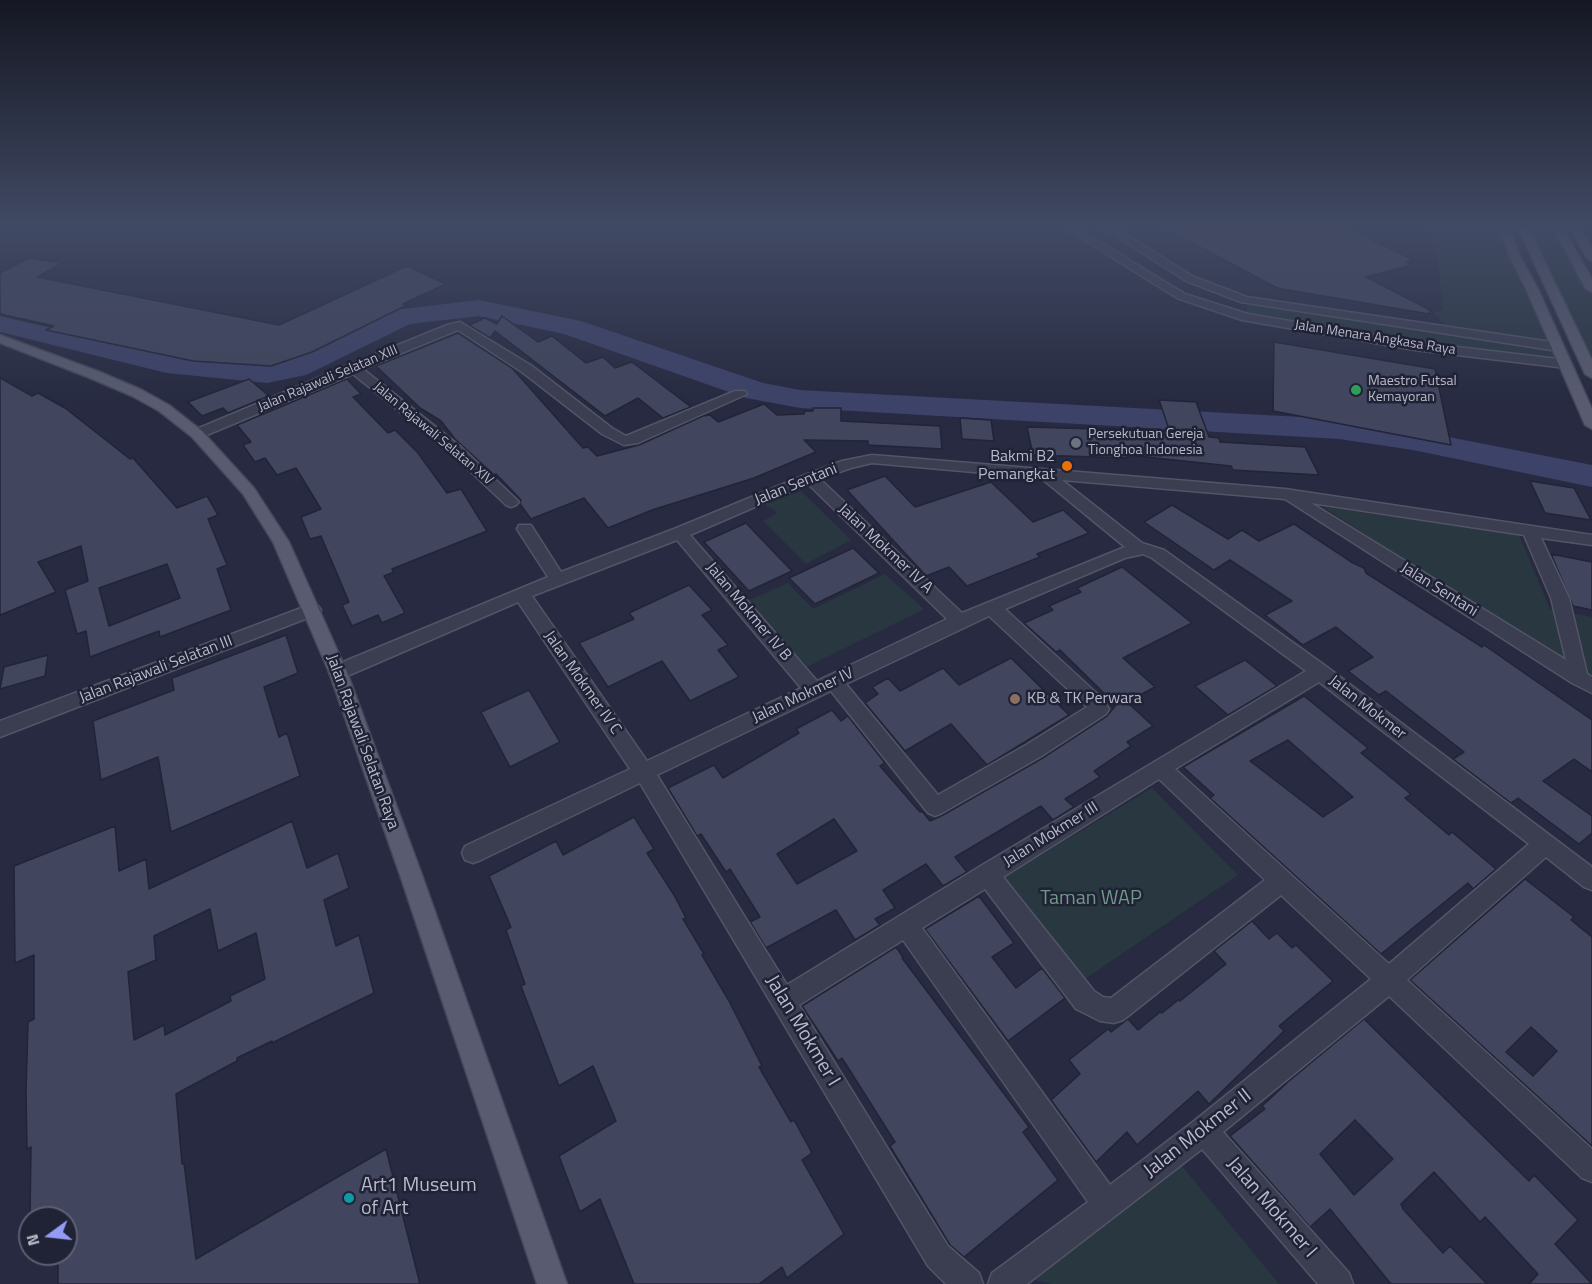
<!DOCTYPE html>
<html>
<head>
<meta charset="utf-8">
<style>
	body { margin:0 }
	#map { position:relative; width:1592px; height:1284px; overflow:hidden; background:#272a40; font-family:"Titillium Web",sans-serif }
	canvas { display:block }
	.north { position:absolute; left:18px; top:1206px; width:60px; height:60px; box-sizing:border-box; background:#202235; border:2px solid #5d5e71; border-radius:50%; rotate:255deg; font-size:16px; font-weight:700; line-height:24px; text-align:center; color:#b8b9ca }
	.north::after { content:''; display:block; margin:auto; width:21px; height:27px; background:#939cf4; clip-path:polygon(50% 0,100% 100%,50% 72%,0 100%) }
</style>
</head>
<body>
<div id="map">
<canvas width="1592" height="1284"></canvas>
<div class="north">N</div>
</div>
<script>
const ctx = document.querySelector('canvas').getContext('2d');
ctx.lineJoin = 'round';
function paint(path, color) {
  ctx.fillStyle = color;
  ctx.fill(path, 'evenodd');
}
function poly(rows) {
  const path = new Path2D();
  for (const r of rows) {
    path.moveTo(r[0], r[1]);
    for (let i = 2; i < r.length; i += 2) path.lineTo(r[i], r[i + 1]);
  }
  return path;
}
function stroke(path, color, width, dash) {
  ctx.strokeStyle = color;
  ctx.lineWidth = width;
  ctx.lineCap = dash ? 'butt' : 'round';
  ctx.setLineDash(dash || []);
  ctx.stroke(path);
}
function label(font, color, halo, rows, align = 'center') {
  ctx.font = font + ' "Titillium Web",sans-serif';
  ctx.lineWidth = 5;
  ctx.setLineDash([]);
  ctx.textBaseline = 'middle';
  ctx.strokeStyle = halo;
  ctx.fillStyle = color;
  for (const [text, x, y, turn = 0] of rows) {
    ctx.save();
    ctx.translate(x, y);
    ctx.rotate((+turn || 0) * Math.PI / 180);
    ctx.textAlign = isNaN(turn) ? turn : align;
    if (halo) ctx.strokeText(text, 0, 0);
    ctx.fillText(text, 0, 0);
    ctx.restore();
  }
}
const green = poly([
	[1427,225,1504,225,1566,364,1415,346,1246,316,1248,301,1449,330,1434,313,1443,310,1438,262],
	[1522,225,1556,225,1592,290,1592,374],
	[801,491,851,540,806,564,763,521,776,514,775,510,763,504],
	[1323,507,1519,535,1550,609,1592,617,1592,681],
	[885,574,924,609,803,669,749,600,788,583,813,609],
	[1152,788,1238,875,1076,985,995,883],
	[1177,1160,1279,1284,1052,1284,1029,1279]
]);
const river = poly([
	[479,300,581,321,763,383,800,390,1339,419,1413,430,1592,465,1592,487,1413,450,1339,439,800,408,746,398,564,334,479,316,410,324,306,375,267,383,167,373,0,332,0,316,167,355,267,365,287,361,394,310,479,300]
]);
const building = poly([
	[1159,225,1341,225,1414,260,1406,262,1412,265,1366,277,1430,310,1429,314,1277,288,1159,225],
	[29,258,62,263,37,277,279,325,407,266,446,284,403,304,407,305,312,352,271,366,193,361,46,330,54,326,0,314,0,273,29,258],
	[502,316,538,342,552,336,586,363,603,357,615,368,632,362,691,407,663,418,638,398,605,416,495,331,490,338,469,325,485,318,497,324,502,316],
	[458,333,512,368,583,448,588,447,597,456,639,445,703,416,710,415,718,422,764,404,777,415,804,414,805,411,813,411,813,408,841,408,841,421,940,426,942,449,868,445,868,441,804,440,816,452,754,478,652,510,608,528,584,498,531,519,520,504,521,500,496,474,494,475,455,439,441,421,420,408,376,366,458,333],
	[1274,342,1435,369,1451,445,1273,411,1274,342],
	[0,378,32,396,38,393,65,408,130,459,133,458,177,508,207,496,218,515,208,519,227,565,217,569,231,610,160,637,159,631,90,657,86,631,77,634,65,590,88,581,81,546,38,562,56,592,0,615,0,378],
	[167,564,180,598,109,626,99,588,167,564],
	[249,379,269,396,228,413,223,408,202,416,188,402,249,379],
	[347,379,361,394,353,397,388,433,395,430,418,453,447,493,461,489,487,531,392,569,394,572,384,576,405,613,382,623,378,615,352,626,342,605,349,602,321,536,310,539,301,517,321,509,296,468,277,475,265,458,255,462,243,445,251,442,237,425,347,379],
	[1159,400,1196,402,1209,437,1219,438,1220,442,1305,447,1319,475,1233,470,1231,466,1127,455,1128,458,1033,455,1027,427,1133,430,1133,428,1170,432,1159,400],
	[960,418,991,420,994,441,962,439,960,418],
	[885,476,915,507,991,482,1033,522,1063,510,1089,533,1037,554,1040,557,967,586,949,567,926,576,847,490,885,476],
	[1530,481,1574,488,1591,520,1545,513,1530,481],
	[1172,505,1228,539,1242,530,1259,541,1294,524,1353,563,1364,568,1366,573,1482,647,1484,645,1592,720,1592,772,1574,759,1543,781,1592,816,1592,833,1579,844,1518,798,1511,803,1453,759,1464,752,1386,691,1379,695,1348,671,1373,657,1336,627,1303,645,1265,615,1292,601,1230,560,1214,570,1144,522,1172,505],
	[746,523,792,571,749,591,704,542,746,523],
	[853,548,879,573,815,604,789,578,853,548],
	[1551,554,1592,562,1592,610,1573,606,1551,554],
	[1122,567,1192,623,1123,658,1155,687,1127,702,1153,726,1127,742,1131,746,1094,771,1100,777,1065,799,1074,807,1053,820,1041,806,955,857,967,872,943,886,926,864,883,890,895,908,875,919,880,925,855,940,836,910,766,948,750,922,760,917,730,869,726,872,701,834,697,836,668,788,714,765,723,778,799,733,796,729,832,710,841,721,848,716,885,763,880,766,920,812,922,811,930,821,943,815,1041,759,1107,716,1116,705,1060,650,1056,652,1024,623,1053,610,1049,606,1081,592,1077,588,1122,567],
	[834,819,857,851,797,884,777,854,834,819],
	[689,585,712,610,702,615,728,645,718,650,739,677,690,701,662,661,608,687,579,643,634,619,629,613,689,585],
	[286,635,298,673,264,687,279,737,287,733,300,776,171,832,158,757,101,780,93,721,174,690,172,678,286,635],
	[48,655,45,676,0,689,4,667,48,655],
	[1011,658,1069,715,987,765,951,724,905,751,865,703,878,694,872,687,888,678,900,691,943,668,959,685,1011,658],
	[1245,660,1277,686,1228,715,1195,686,1245,660],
	[529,690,560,742,510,767,481,712,529,690],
	[1304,696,1368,748,1361,753,1411,794,1405,798,1449,835,1452,832,1496,869,1473,889,1468,883,1381,954,1210,798,1214,795,1183,767,1304,696],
	[1288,740,1353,797,1323,817,1250,761,1288,740],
	[634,817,654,849,647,853,674,895,686,918,683,919,704,954,702,955,729,1001,762,1066,759,1067,791,1122,794,1120,812,1153,802,1160,844,1234,787,1278,782,1267,759,1284,634,1284,600,1199,580,1212,559,1156,616,1121,593,1066,559,1086,521,986,525,984,506,930,511,927,489,876,556,841,563,855,634,817],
	[292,821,307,868,338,853,349,888,324,900,336,946,359,935,374,993,272,1043,272,1041,237,1058,237,1061,176,1094,182,1164,184,1163,196,1259,386,1149,420,1284,58,1284,58,1254,66,1254,66,1218,30,1218,31,1147,27,1149,26,1092,28,1022,34,1019,34,955,15,963,14,866,115,826,119,871,146,859,149,889,292,821],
	[210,909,218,951,256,933,265,979,230,996,231,1001,165,1035,164,1025,134,1040,128,972,156,960,154,936,210,909],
	[1525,879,1574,917,1571,920,1592,937,1592,1146,1410,980,1525,879],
	[1531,1027,1557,1051,1533,1076,1506,1052,1531,1027],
	[979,896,1014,943,992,957,1016,988,1042,968,1065,998,1008,1041,925,929,979,896],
	[1252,921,1269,939,1277,933,1292,948,1296,945,1333,981,1279,1026,1284,1031,1209,1104,1198,1091,1137,1145,1127,1132,1096,1162,1051,1100,1080,1074,1069,1060,1108,1029,1111,1032,1128,1019,1138,1030,1160,1012,1162,1013,1178,1000,1180,1001,1226,964,1214,951,1252,921],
	[896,947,903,957,902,958,1029,1127,1023,1132,1058,1180,964,1257,950,1245,890,1146,895,1142,842,1058,838,1061,802,1006,896,947],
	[1364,1019,1529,1181,1534,1175,1578,1220,1555,1244,1592,1284,1529,1284,1538,1274,1485,1217,1480,1222,1434,1172,1401,1204,1403,1209,1443,1253,1450,1246,1487,1284,1391,1284,1330,1209,1310,1227,1230,1136,1265,1109,1262,1106,1289,1081,1364,1019],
	[1355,1120,1393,1159,1354,1195,1320,1154,1355,1120]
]);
const minor = poly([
	[1060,225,1072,225,1185,294,1248,314,1415,342,1566,360,1572,364,1566,368,1415,350,1242,320,1177,298,1060,225],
	[1099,225,1111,225,1194,277,1247,297,1558,343,1564,347,1558,351,1241,302,1186,281,1099,225],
	[460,322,532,366,612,428,626,436,735,391,745,391,747,394,638,443,624,445,602,434,522,372,458,330,363,369,461,447,516,499,519,502,516,505,511,507,506,505,451,453,353,374,202,437,197,438,190,434,192,431,349,365,447,325,460,322],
	[872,455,1285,489,1592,535,1592,545,1541,538,1569,598,1587,674,1592,677,1592,693,1572,683,1285,499,1062,480,1142,543,1164,550,1327,667,1592,867,1592,890,1584,887,1546,857,1407,980,1592,1149,1592,1182,1582,1178,1389,996,1223,1132,1349,1273,1353,1284,1318,1284,1202,1149,1027,1284,988,1284,992,1273,1088,1202,903,940,799,1005,948,1246,979,1273,983,1284,946,1284,928,1266,640,783,481,860,473,863,465,860,462,853,465,846,630,769,518,602,345,677,338,679,331,677,329,672,331,667,548,577,517,529,519,525,531,525,561,572,674,529,805,475,842,461,872,455],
	[872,463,1041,478,1125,547,962,613,820,479,851,468,872,463],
	[808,484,947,619,817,681,690,535,808,484],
	[1311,503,1524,535,1551,598,1566,660,1311,503],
	[677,540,801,688,647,761,532,596,677,540],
	[1143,554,1152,558,1306,671,979,867,787,985,657,775,831,691,928,813,935,816,942,813,1040,757,1106,714,1109,709,1104,700,1005,609,1125,558,1143,554],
	[989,616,1087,707,1026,745,938,795,846,684,989,616],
	[1319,682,1529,844,1389,964,1175,769,1319,682],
	[1159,779,1265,880,1111,998,1103,997,1094,991,1003,877,1159,779],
	[985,889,1076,1009,1100,1021,1114,1023,1123,1020,1281,895,1371,979,1194,1121,1110,1185,922,928,985,889],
	[312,604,318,606,321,610,318,614,0,737,0,721,312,604]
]);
const major = poly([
	[1498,225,1508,225,1519,255,1539,291,1592,409,1592,429,1585,425,1527,291,1509,255,1498,225],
	[1517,225,1527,225,1592,360,1592,378,1585,374,1517,225],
	[1551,225,1561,225,1592,279,1592,292,1586,289,1551,225],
	[1569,225,1579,225,1592,248,1592,261,1587,258,1569,225],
	[0,335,100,372,142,390,169,405,202,431,254,488,289,542,347,672,422,875,567,1284,537,1284,400,875,329,672,273,542,243,494,192,437,159,411,132,396,90,378,0,343,0,335]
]);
const markers = [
	[1356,390,6,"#2e9e5b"],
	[1076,443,6,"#6b7280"],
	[1067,466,6,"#e8710a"],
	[1015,699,6,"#8d6e63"],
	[349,1198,6,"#0f9aa8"]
];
const farStreetnames = [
	["Jalan Menara Angkasa Raya",1375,338,9],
	["Jalan Rajawali Selatan XIII",328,379,-23],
	["Jalan Rajawali Selatan XIV",433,434,40]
];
const farPoinames = [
	["Maestro Futsal",1368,382],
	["Kemayoran",1368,398],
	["Persekutuan Gereja",1088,435],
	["Tionghoa Indonesia",1088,451]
];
const poiNames = [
	["Bakmi B2",1055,457],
	["Pemangkat",1055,475],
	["KB & TK Perwara",1027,699,"left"]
];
const streetNames = [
	["Jalan Sentani",796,485,-22],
	["Jalan Mokmer IV A",885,549,43],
	["Jalan Sentani",1439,590,32],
	["Jalan Mokmer IV B",748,612,50],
	["Jalan Rajawali Selatan III",156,670,-21],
	["Jalan Mokmer IV C",582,683,55],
	["Jalan Mokmer IV",803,696,-25],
	["Jalan Mokmer",1367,708,38],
	["Jalan Rajawali Selatan Raya",362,742,70],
	["Jalan Mokmer III",1051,835,-32]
];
const nearParknames = [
	["Taman WAP",1091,899]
];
const nearStreetnames = [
	["Jalan Mokmer I",802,1031,59],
	["Jalan Mokmer II",1198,1134,-38],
	["Jalan Mokmer I",1271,1208,49]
];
const nearPoinames = [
	["Art1 Museum",361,1186],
	["of Art",361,1209]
];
paint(green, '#293741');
paint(river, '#3d4268');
paint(building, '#41455e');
stroke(building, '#222437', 1.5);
stroke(minor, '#535567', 3);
stroke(major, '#454659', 3);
paint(minor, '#3b3d50');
paint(major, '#595c70');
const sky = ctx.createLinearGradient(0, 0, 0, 404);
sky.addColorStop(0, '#151723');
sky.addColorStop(0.56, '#414a64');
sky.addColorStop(1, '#414a6400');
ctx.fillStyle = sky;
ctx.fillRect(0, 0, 1592, 404);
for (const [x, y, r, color] of markers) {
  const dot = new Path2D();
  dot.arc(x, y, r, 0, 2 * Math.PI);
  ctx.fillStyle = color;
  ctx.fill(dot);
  stroke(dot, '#202235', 2);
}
label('14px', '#b8b9ca', '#202235', farStreetnames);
label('14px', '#b8b9ca', '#202235', farPoinames, 'left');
label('16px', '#b8b9ca', '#202235', poiNames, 'right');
label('16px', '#b8b9ca', '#202235', streetNames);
label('20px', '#709a86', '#202235', nearParknames);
label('20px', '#b8b9ca', '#202235', nearStreetnames);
label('20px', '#b8b9ca', '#202235', nearPoinames, 'left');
</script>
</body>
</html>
